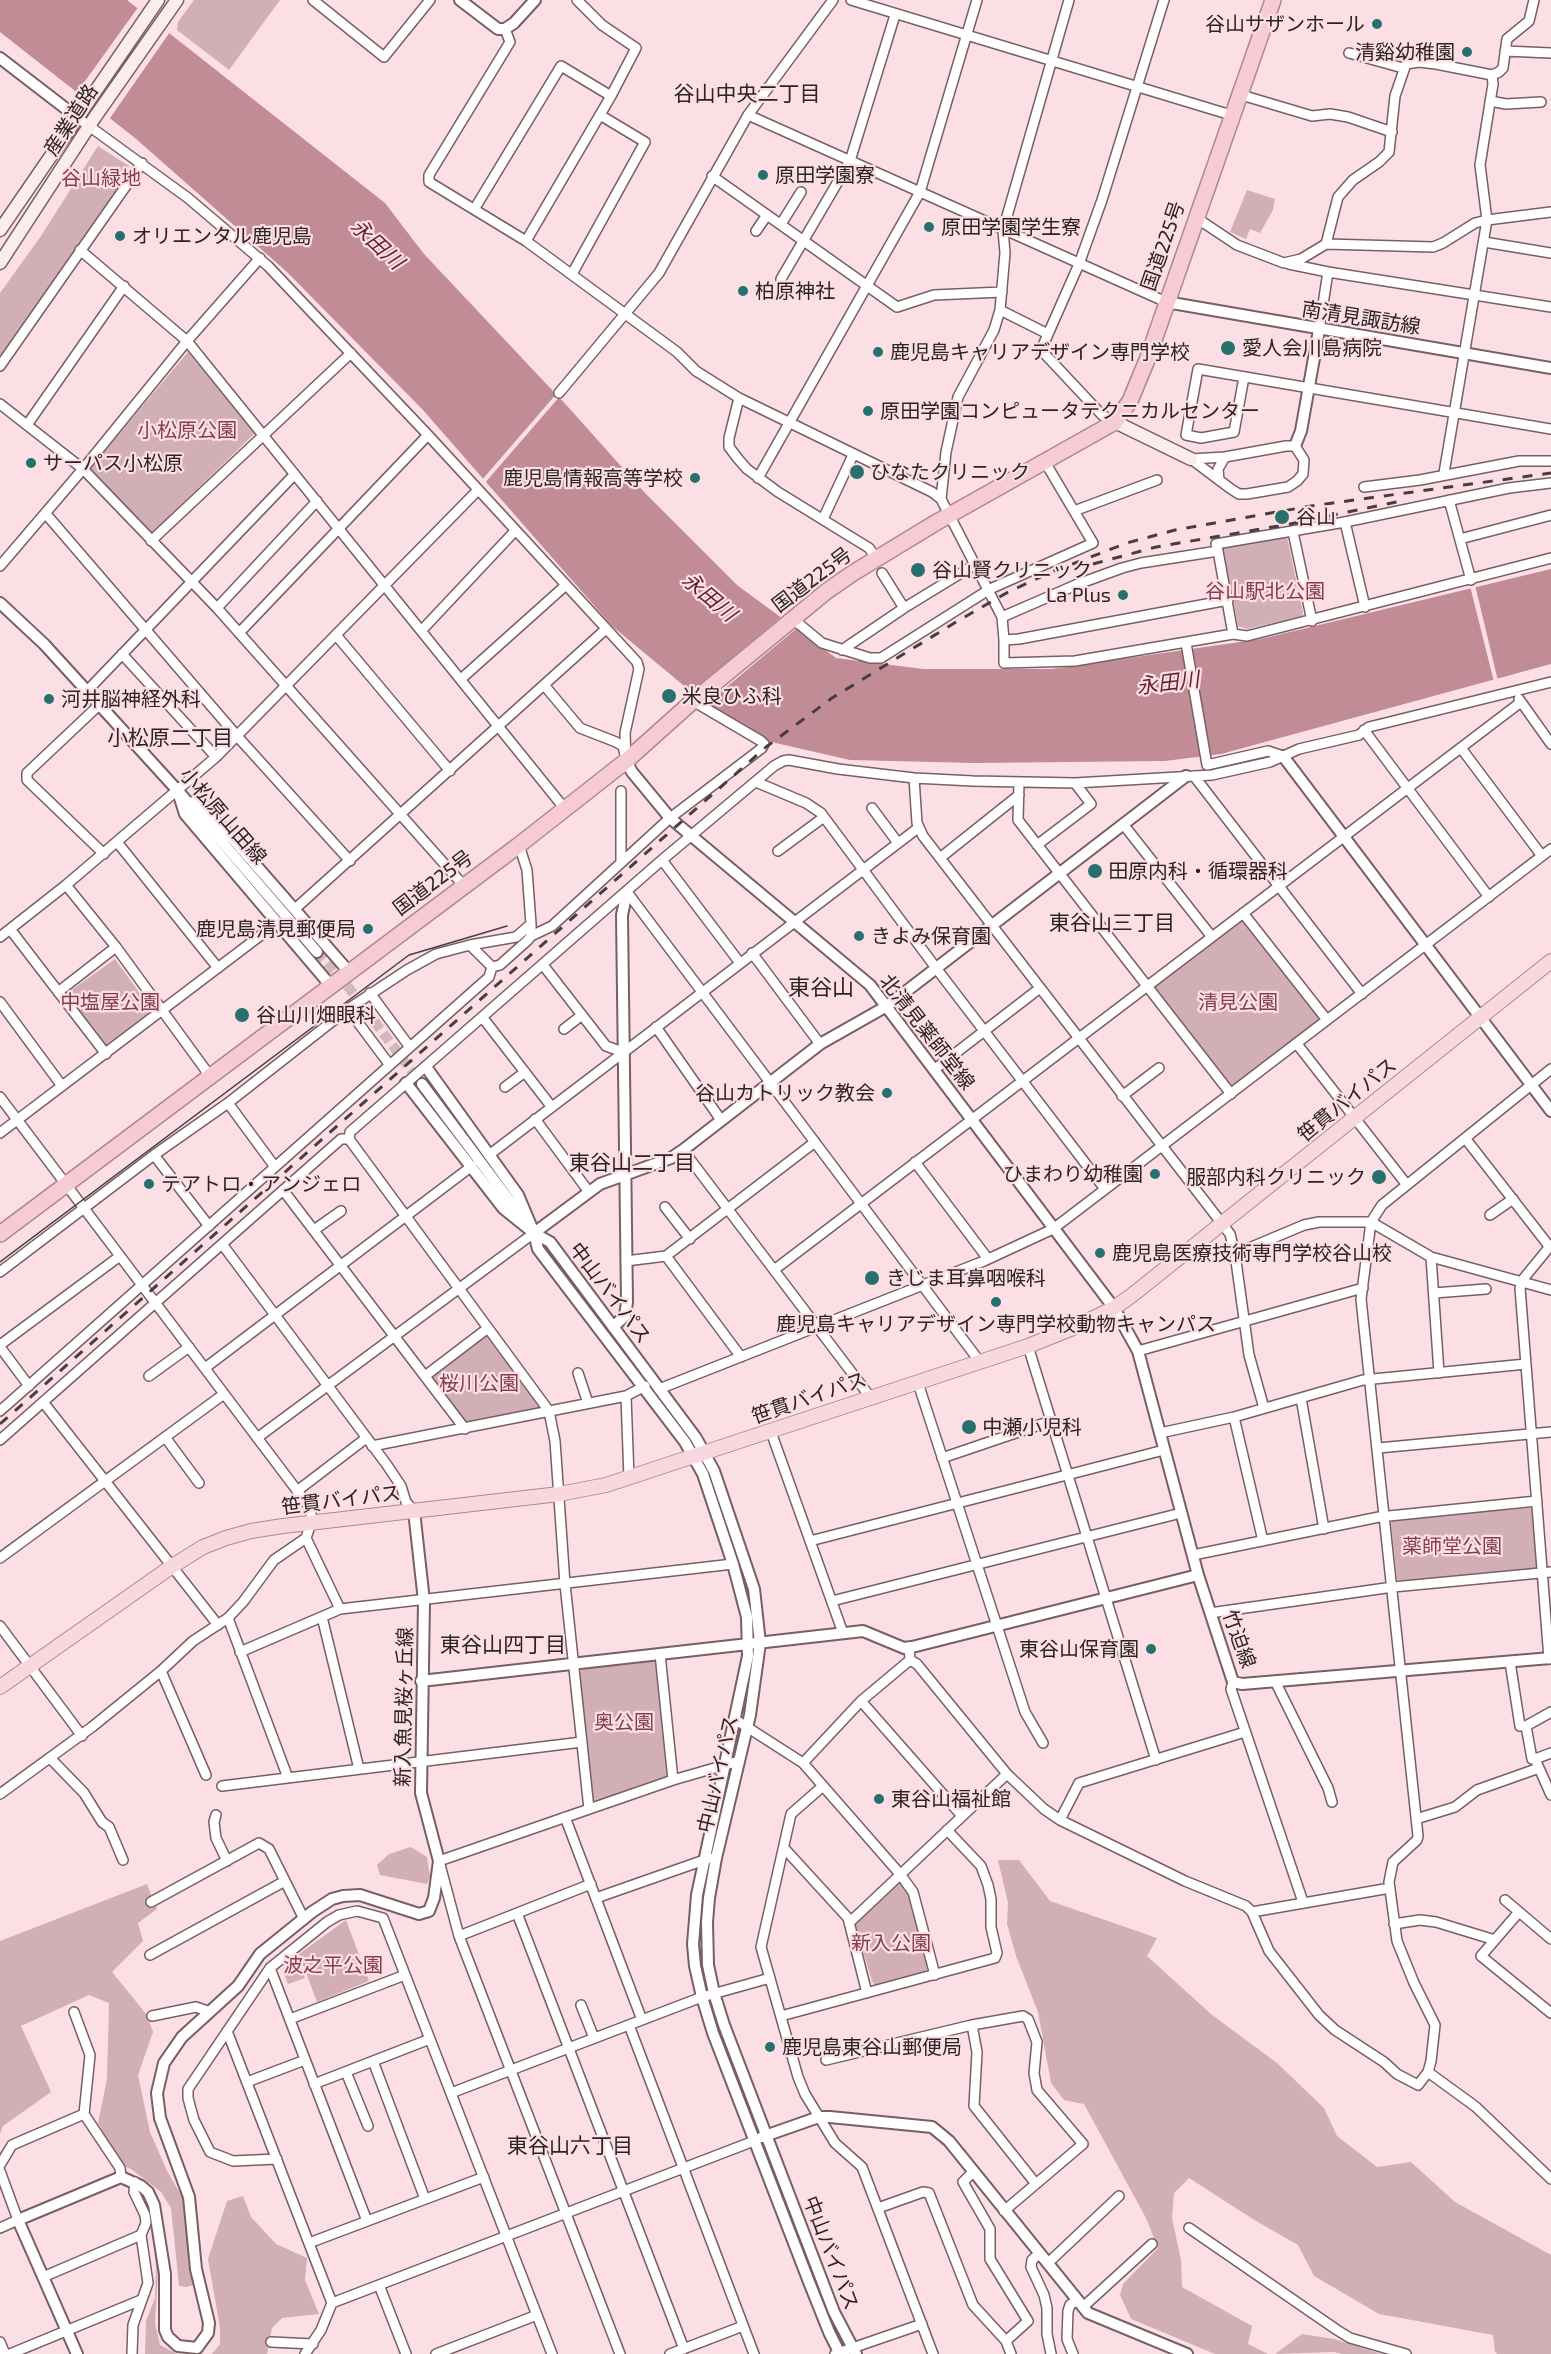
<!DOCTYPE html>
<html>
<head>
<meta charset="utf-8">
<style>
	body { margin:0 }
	canvas { display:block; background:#fbdfe4 }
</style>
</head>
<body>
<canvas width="1551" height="2354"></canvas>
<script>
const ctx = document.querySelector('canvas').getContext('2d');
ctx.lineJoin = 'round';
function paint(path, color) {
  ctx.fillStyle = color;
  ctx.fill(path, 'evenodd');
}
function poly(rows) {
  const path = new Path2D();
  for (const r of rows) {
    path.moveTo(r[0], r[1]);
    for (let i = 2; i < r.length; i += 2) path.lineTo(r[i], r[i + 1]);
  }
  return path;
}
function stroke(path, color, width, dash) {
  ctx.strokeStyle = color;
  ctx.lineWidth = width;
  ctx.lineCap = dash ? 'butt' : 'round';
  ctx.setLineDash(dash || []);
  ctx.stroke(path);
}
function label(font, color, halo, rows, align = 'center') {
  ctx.font = font + ' "Exo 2","Noto Sans JP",sans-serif';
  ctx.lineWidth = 4.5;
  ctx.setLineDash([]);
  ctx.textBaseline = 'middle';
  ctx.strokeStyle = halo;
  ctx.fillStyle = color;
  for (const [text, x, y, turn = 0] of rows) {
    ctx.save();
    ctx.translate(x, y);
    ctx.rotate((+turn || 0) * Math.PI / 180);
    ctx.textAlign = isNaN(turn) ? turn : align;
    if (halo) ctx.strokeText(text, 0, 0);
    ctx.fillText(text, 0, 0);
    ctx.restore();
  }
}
const green = poly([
	[194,0,280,0,229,70,177,30,178,22],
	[98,146,129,166,125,179,0,356,0,293,41,236],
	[1247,190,1275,199,1273,210,1260,233,1250,229,1246,239,1230,232],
	[188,352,255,433,152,533,88,471],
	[1287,537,1303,613,1302,616,1247,629,1238,626,1223,548],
	[1243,920,1321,1016,1320,1020,1235,1085,1229,1084,1156,990,1156,985],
	[115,959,153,1012,105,1046,67,993],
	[486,1335,540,1405,537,1409,469,1422,464,1421,431,1379,431,1373],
	[1530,1508,1533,1510,1537,1567,1535,1570,1401,1581,1397,1579,1391,1523,1394,1519],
	[654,1661,658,1664,669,1771,668,1777,597,1802,593,1800,579,1673,583,1669],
	[411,1847,427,1857,430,1877,427,1884,380,1875,377,1865,389,1854],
	[998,1860,1019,1860,1050,1901,1157,1938,1147,1956,1212,2015,1277,2063,1324,2108,1337,2136,1377,2167,1411,2162,1455,2202,1551,2255,1551,2354,1497,2354,1495,2352,1493,2335,1379,2314,1314,2276,1298,2245,1256,2221,1189,2178,1174,2193,1172,2218,1181,2260,1182,2287,1252,2326,1248,2344,1268,2354,1215,2354,1131,2319,1120,2295,1123,2284,1158,2248,1146,2218,1084,2104,1064,2100,1051,2083,1038,2012,1016,1956,1007,1924,1008,1903],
	[897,1883,903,1885,907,1889,928,1968,925,1973,875,1985,872,1981,855,1926,856,1922],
	[147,1884,157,1909,138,1923,143,1941,112,1972,147,2015,153,2032,138,2075,150,2132,167,2171,187,2205,194,2285,186,2287,179,2286,171,2208,161,2192,131,2169,122,2165,98,2123,107,2079,109,2003,89,1995,21,2026,51,2092,3,2126,0,2134,0,1941],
	[346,1920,369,1981,317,2002,299,1954],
	[297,1959,305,1978,288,1984,283,1971],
	[243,2196,251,2217,276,2244,307,2258,305,2280,319,2314,282,2318,272,2328,267,2354,212,2354,220,2344,220,2328,208,2259,227,2201],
	[152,2227,158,2231,158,2272,155,2323,160,2345,177,2354,145,2354,146,2321,155,2298,156,2269],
	[1302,2334,1334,2339,1381,2354,1342,2354,1334,2352,1275,2354]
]);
const water = poly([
	[0,0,127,0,385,203,424,254,569,408,645,493,737,585,836,658,923,669,1052,669,1261,639,1551,569,1551,664,1221,754,1165,761,975,763,850,760,767,741,724,719,612,626,423,410,287,272,135,138,0,32]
]);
const pier = poly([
	[139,6,170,32,108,121,75,95],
	[558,392,561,395,484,484,481,481],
	[1475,585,1498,681,1494,682,1470,586],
	[781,617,796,629,705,705,693,691]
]);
const tertiaryTunnel = poly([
	[317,952,349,988,421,1083]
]);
const minor = poly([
	[313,0,384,57,430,0],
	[851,0,1231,115],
	[505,29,510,42,429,175,429,182,526,241,677,352,696,371,739,398,932,492,941,499,1002,617,1004,640,1019,639,1228,600],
	[1505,51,1551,53],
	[1349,53,1403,68],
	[1238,94,1312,116,1330,114,1348,117,1392,132],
	[1490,101,1506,104,1541,102],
	[748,115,1166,302],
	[78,118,188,198,268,266,428,435,637,662,639,669,625,733,626,761],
	[712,176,897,307,934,295,1002,292],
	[475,208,561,66,611,96],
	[1195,217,1237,245,1284,263,1301,259,1326,244,1433,247,1443,243,1475,223,1487,220,1551,212],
	[781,224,801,192],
	[756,231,767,215],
	[526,241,611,96,636,48,602,25,577,0],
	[1484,242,1551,253],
	[1326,244,1338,197,1353,180,1379,162,1389,152,1395,96,1406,64,1419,62,1436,64,1492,75,1499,72,1503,68,1507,39,1529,21,1534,0],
	[80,250,187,341,565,809],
	[1289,264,1328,272],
	[572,274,645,142,600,115],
	[781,279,850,161,895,15],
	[1000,310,1048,334],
	[1319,330,1328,272,1551,307],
	[0,366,142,163],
	[1244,377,1234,432,1201,438,1186,435,1198,369,1551,429],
	[559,393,659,273,748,115,833,0],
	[739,398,729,438,729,447,739,460,747,469,778,492,869,548,877,559],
	[0,404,83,469,217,608,464,886],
	[1115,422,1102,415,1041,350,1079,264,1102,200,1164,0],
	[27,425,124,286],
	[1286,446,1295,446,1304,460,1303,474,1297,481,1288,487,1247,494,1239,494,1231,489,1191,459,1225,457,1286,446],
	[1444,473,1487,220,1480,165,1493,84,1492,75],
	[758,478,920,192,977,0],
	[1219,480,1218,469,1225,457],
	[1364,487,1420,480,1519,461,1551,461],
	[941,499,946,452,958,397,994,330,1000,310,1005,253,1003,230,1069,0],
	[1449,500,1471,580],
	[1074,511,1157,480],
	[46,514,237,736,350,861],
	[823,519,853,455],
	[1345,522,1365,607],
	[1293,532,1312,621],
	[1460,539,1551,515],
	[151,541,351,353],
	[1218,551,1216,544,1345,522,1509,488,1551,483],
	[0,566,83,469,187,341,260,258],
	[882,573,904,608],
	[217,608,317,501],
	[1002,617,1078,584,1122,568,1141,563,1218,551,1233,634],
	[793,619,822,643,870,658,881,658,990,589,1093,543,1045,462],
	[422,630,515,531],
	[239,633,428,435],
	[336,635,450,771],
	[1004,640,1004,663,1075,661,1233,634,1247,636,1551,558],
	[1186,643,1207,765,1268,751,1283,756],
	[842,650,904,608,976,564],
	[122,654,216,757],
	[461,679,566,585],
	[544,685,580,728,616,742,623,746,625,755],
	[86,692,294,475],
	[1519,699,1551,744],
	[98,706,27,773,27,780,104,854],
	[1364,730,1489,897],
	[1461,748,1542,856],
	[1194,776,1362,994],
	[914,778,917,823,923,836,1230,1234,1235,1254,1249,1355,1264,1408],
	[756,782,806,803,821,813,936,968,1105,1189],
	[1019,782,1018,820,1231,1094],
	[621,791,621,863],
	[872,808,898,843],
	[1123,824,1212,937],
	[117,842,218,968],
	[1037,845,1091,804,1075,783],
	[778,851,824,817],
	[940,858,1019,795],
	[662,860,740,963],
	[66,885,116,947,210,1076],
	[627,892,980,1362],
	[296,908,606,629],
	[1243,913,1327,1020],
	[10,929,106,1054],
	[531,936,552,926,670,818,762,748,764,744,761,741,693,701],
	[0,937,66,885,216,757,478,490],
	[470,945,516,937,531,924],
	[752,953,820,1044],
	[543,965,606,1046,623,1052],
	[58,992,116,947],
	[370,993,409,1046],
	[0,1002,62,1086],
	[348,1009,389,1064],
	[483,1018,551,1106],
	[656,1027,721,1120],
	[564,1029,582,1015],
	[1297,1044,1407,1185],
	[935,1069,1040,988],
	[505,1087,525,1072],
	[1122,1096,1159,1068],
	[0,1097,311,1509,311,1523,306,1538,274,1560,243,1602,228,1618,193,1641,161,1671,92,1727,0,1794],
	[228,1103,275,1167],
	[535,1119,589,1192],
	[0,1133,277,923],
	[1465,1138,1549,1246],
	[349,1139,549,1411,555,1441,565,1584,589,1809],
	[683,1150,871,1398],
	[154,1155,209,1226],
	[489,1155,918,828],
	[915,1162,988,1259],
	[283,1190,465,1429],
	[665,1207,690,1239],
	[1490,1215,1513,1199],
	[314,1230,341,1211],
	[222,1244,387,1465,401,1486,406,1502,414,1511],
	[1235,1254,1304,1225,1319,1222,1371,1222,1431,1257,1551,1290],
	[666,1256,741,1357],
	[1431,1257,1439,1373],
	[626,1261,666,1256,815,1142],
	[774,1270,1521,702],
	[0,1272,154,1155,228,1103,348,1009,407,970,436,954,470,945,492,967],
	[1434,1293,1486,1289],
	[0,1345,120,1256],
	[1028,1346,1156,1760],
	[0,1347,29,1386],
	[1138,1351,1363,1288],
	[205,1368,472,1166],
	[578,1373,588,1403],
	[149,1376,189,1347],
	[425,1376,488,1328],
	[918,1383,1025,1712,1043,1743],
	[659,1389,984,1261,1053,1229,1551,849],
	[626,1396,629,1478],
	[1301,1398,1324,1529],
	[43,1402,218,1625],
	[0,1411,489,977,492,967,500,965,528,940,531,936,531,924,527,870,519,845],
	[1234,1417,1263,1541],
	[771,1432,843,1633],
	[1160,1433,1234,1417,1363,1380,1526,1364],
	[165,1437,199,1483],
	[257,1438,534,1233],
	[0,1440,341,1139,349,1139,350,1132,403,1086,662,860,774,766,783,761,789,760,838,769,914,778,973,781,1075,783,1212,775,1270,762,1299,749,1359,735,1369,727,1551,682],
	[372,1446,626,1396,645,1386],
	[1378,1448,1551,1432],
	[942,1458,1051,1421],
	[297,1491,365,1439],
	[306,1538,340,1609],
	[810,1541,1164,1450],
	[1193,1555,1379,1517,1537,1501],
	[0,1558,224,1394],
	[832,1601,1181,1513],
	[1210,1613,1393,1587,1551,1572],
	[322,1617,359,1769],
	[228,1618,288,1778],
	[0,1626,82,1736],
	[240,1652,340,1609,733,1564],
	[660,1654,673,1780],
	[1549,1659,1520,1288,1524,1278,1551,1245],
	[910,1660,917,1664,1007,1774,1044,1809,1060,1820,1185,1881,1246,1906,1252,1912,1269,1951,1319,2015,1335,2030,1384,2062,1397,2074,1418,2085,1428,2072,1431,2061,1435,2025,1414,1983,1397,1941,1389,1882,1393,1862,1417,1840,1418,1836,1361,1299,1371,1222,1382,1205,1551,1069],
	[1510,1662,1520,1726,1526,1726],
	[161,1671,206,1775],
	[1275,1681,1328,1788,1332,1802],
	[1233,1682,1231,1689,1303,1902],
	[861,1701,962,1816],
	[736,1720,803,1763,900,1874,913,1892,935,1975],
	[1526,1726,1532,1759,1535,1759],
	[1526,1726,1551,1712],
	[1551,1753,1535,1759,1551,1795],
	[50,1758,84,1793,102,1822,109,1827,123,1860],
	[803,1763,861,1701,910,1660,909,1647],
	[222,1786,582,1742],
	[823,1786,791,1814,761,1947,798,2077,805,2094,835,2143,862,2167,933,2354],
	[216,1815,214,1822,216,1838,227,1861],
	[565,1817,642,2020],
	[1416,1819,1455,1807,1477,1790,1539,1768],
	[1060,1820,1079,1783,1245,1732],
	[784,1848,848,1918,867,1993],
	[596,1898,710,1858],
	[1505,1900,1551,1939],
	[151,1902,259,1843,269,1849,304,1919],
	[1252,1912,1390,1888],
	[1519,1912,1481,1956,1551,2013],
	[517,1913,684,2349],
	[849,1923,1007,1774],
	[1394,1924,1420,1920,1436,1922,1495,1940],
	[459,1936,591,1884],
	[150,1955,285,1881],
	[270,1968,367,2221],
	[581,2005,594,2038],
	[74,2012,90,2055,84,2114,120,2168,121,2177],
	[152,2016,196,2007,210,2012],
	[781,2016,995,1958,997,1953,991,1927,991,1899,988,1885,981,1866,947,1830],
	[290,2019,405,1975],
	[629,2025,754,2354],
	[972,2025,977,2052,974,2106,1036,2184],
	[227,2031,332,2303,321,2330,305,2354],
	[826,2060,972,2025,1023,2016,1028,2019,1037,2042,1034,2073,1037,2090,1083,2144,1004,2211],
	[373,2061,425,2199],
	[346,2072,368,2126],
	[1428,2072,1476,2107,1551,2179],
	[247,2082,305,2060],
	[314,2084,430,2039],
	[451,2093,702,1997,770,1978],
	[277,2159,233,2161,210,2152,194,2120,188,2098,188,2089,270,1968,327,1922,339,1915,357,1911,383,1918,552,2354],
	[0,2165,12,2145,84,2114],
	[0,2171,18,2220,0,2228],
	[973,2172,963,2182,990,2229,990,2259,1028,2321,1006,2341],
	[878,2208,923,2192,929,2193,973,2305,1006,2341,1011,2354],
	[1189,2228,1337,2330,1350,2338,1406,2354],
	[309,2243,484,2177],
	[1040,2253,1032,2260,1031,2267,1044,2295,1047,2308,1047,2334,1051,2354],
	[1048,2263,1119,2196],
	[43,2277,141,2235],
	[379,2285,406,2354],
	[332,2303,754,2141],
	[1083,2307,1152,2244],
	[0,2342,5,2354],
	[271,2342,313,2344],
	[10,2354,141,2300],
	[132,2354,133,2325,148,2283,141,2235,146,2223,145,2215,134,2192,135,2182],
	[436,2354,537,2315],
	[620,2354,459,1936,439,1861,673,1780,739,1761],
	[670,2354,743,2326],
	[835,2354,922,2324],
	[1073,2354,1067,2339,1068,2311,1070,2305,1077,2300]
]);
const tertiary = poly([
	[460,0,498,29,505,29,514,23,535,0],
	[0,58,78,118],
	[1166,302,1551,368],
	[1295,446,1301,431,1319,330],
	[0,603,44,644,178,791,317,952],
	[1283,756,1551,1111],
	[626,761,632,772,670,818,870,985,1114,1308,1138,1351,1198,1575,1233,1682,1242,1684,1551,1658],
	[179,795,185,814,331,986],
	[193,802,206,811,233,839,350,973],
	[426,1067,518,1195,534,1233,538,1249,685,1442,703,1474,733,1564,747,1617,748,1656,697,1895,693,1944,695,1966,702,1997,713,2033,809,2282,829,2332,840,2354],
	[406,1083,503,1208,534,1233,550,1242,696,1438,714,1471,754,1589,760,1643,750,1715,716,1858,709,1898,707,1922,708,1965,714,1993,724,2025,834,2312,856,2354],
	[422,1084,524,1220],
	[534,1233,600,1184,671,1158,683,1150,820,1044,887,1006,1186,776],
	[613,1327,625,1316,627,1302,622,915,627,892],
	[421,1681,863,1631,904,1648,912,1647,1198,1575],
	[762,2137,819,2117,830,2117,932,2127,949,2141,1088,2313,1187,2354],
	[77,2354,18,2220,121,2177,141,2186,148,2192,154,2205,165,2274,165,2330,168,2337,178,2346,197,2348,208,2333,209,2323,196,2269,189,2197,160,2118,157,2093,164,2063,182,2037,238,1986,260,1954,312,1912,332,1899,343,1896,360,1895,419,1914,429,1911,434,1898,439,1861,421,1793,424,1601,414,1511]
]);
const secondary = poly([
	[0,230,158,0],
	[0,263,95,117,177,0],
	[1115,422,1191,459]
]);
const primary = poly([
	[0,1687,171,1567,203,1547,226,1538,251,1531,283,1526,559,1494,606,1485,1028,1346,1073,1328,1114,1308,1131,1296,1551,961]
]);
const trunk = poly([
	[0,1234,519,845,626,761,693,701,827,591,853,573,937,522,1115,422,1130,401,1147,360,1273,0]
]);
const tram = poly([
	[0,1262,409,955,507,926]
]);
const rail = poly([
	[1093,564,1156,547,1290,524,1401,501],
	[0,1424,766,747,832,698,956,622,1010,591,1054,571,1127,543,1175,530,1311,506,1551,473]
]);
const markers = [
	[1377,24,6,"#26706d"],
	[1467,52,6,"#26706d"],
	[763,175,6,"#26706d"],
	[929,227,6,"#26706d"],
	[120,236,6,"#26706d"],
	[743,291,6,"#26706d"],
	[1228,348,8,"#26706d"],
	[878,352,6,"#26706d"],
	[868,411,6,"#26706d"],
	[31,463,6,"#26706d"],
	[857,472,8,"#26706d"],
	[695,478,6,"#26706d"],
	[1282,517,8,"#26706d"],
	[918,570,8,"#26706d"],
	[1123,595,6,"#26706d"],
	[669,696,8,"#26706d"],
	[49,699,6,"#26706d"],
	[1095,871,8,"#26706d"],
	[368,929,6,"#26706d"],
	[859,936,6,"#26706d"],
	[242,1015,8,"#26706d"],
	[887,1093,6,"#26706d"],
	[1155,1174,6,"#26706d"],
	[1379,1177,8,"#26706d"],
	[149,1184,6,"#26706d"],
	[1100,1253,6,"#26706d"],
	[872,1278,8,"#26706d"],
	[996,1302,6,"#26706d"],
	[969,1427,8,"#26706d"],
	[1151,1649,6,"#26706d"],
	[879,1799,6,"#26706d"],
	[770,2047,6,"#26706d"]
];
const poiNames = [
	["谷山サザンホール",1365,24,"right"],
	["清谿幼稚園",1455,52,"right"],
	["原田学園寮",775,175],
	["原田学園学生寮",941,227],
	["オリエンタル鹿児島",132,236],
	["柏原神社",755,291],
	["愛人会川島病院",1242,348],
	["鹿児島キャリアデザイン専門学校",890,352],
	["原田学園コンピュータテクニカルセンター",880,411],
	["サーパス小松原",43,463],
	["ひなたクリニック",870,472],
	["鹿児島情報高等学校",683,478,"right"],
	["谷山",1296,517],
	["谷山賢クリニック",932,570],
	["La Plus",1111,595,"right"],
	["米良ひふ科",682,696],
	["河井脳神経外科",61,699],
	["田原内科・循環器科",1108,871],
	["鹿児島清見郵便局",356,929,"right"],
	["きよみ保育園",871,936],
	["谷山川畑眼科",256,1015],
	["谷山カトリック教会",875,1093,"right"],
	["ひまわり幼稚園",1143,1174,"right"],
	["服部内科クリニック",1366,1177,"right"],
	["テアトロ・アンジェロ",161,1184],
	["鹿児島医療技術専門学校谷山校",1112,1253],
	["きじま耳鼻咽喉科",886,1278],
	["鹿児島キャリアデザイン専門学校動物キャンパス",996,1324,"center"],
	["中瀬小児科",982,1427],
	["東谷山保育園",1139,1649,"right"],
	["東谷山福祉館",891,1799],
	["鹿児島東谷山郵便局",782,2047]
];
const streetNames = [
	["産業道路",71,120,-57],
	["国道225号",1163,246,-71],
	["南清見諏訪線",1361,318,9],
	["国道225号",812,580,-37],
	["小松原山田線",223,816,49],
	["国道225号",433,883,-37],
	["北清見薬師堂線",927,1032,52],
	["笹貫バイパス",1347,1100,-39],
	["中山バイパス",610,1293,53],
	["笹貫バイパス",809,1398,-19],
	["笹貫バイパス",341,1500,-7],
	["竹迫線",1239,1639,70],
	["新入魚見桜ヶ丘線",404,1707,-89],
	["中山バイパス",718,1774,-77],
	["中山バイパス",831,2253,69]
];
const parkNames = [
	["谷山緑地",101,178],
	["小松原公園",187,430],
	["谷山駅北公園",1265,591],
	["中塩屋公園",110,1002],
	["清見公園",1238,1002],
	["桜川公園",479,1383],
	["薬師堂公園",1452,1546],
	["奥公園",624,1722],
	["新入公園",891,1943],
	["波之平公園",333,1965]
];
const neighbourhoodNames = [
	["谷山中央二丁目",747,94],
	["小松原二丁目",170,738],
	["東谷山三丁目",1112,923],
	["東谷山二丁目",632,1163],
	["東谷山四丁目",503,1645],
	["東谷山六丁目",570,2146]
];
const waterNames = [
	["永田川",377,244,43],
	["永田川",709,597,40],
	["永田川",1168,683,-7]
];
const quarterNames = [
	["東谷山",821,988]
];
paint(green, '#d2afb5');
paint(water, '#c28c96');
paint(pier, '#fbdfe4');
stroke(tertiaryTunnel, '#d2b9be', 10, [10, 5]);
stroke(minor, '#775f64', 12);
stroke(tertiary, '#775f64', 14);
stroke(secondary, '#775f64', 15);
stroke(primary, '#ad888f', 16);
stroke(trunk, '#ad888f', 18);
stroke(minor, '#fff', 9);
stroke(tertiary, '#fff', 10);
stroke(secondary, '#fbecee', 12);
stroke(primary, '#f8d8de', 14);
stroke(trunk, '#f6cbd3', 15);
stroke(tram, '#493d3f', 1.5);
stroke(rail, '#493d3f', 3, [10, 10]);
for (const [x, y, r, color] of markers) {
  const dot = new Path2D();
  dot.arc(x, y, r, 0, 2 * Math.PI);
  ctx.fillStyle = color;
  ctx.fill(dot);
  stroke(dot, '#fbdfe4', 2);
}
label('20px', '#2c2324', '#fbdfe4', poiNames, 'left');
label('20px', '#2c2324', '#fbdfe4', streetNames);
label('20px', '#843d4f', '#fbdfe4', parkNames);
label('21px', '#2c2324', '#fbdfe4', neighbourhoodNames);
label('italic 21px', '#621f32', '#fbdfe4', waterNames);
label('22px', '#2c2324', '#fbdfe4', quarterNames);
</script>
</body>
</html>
